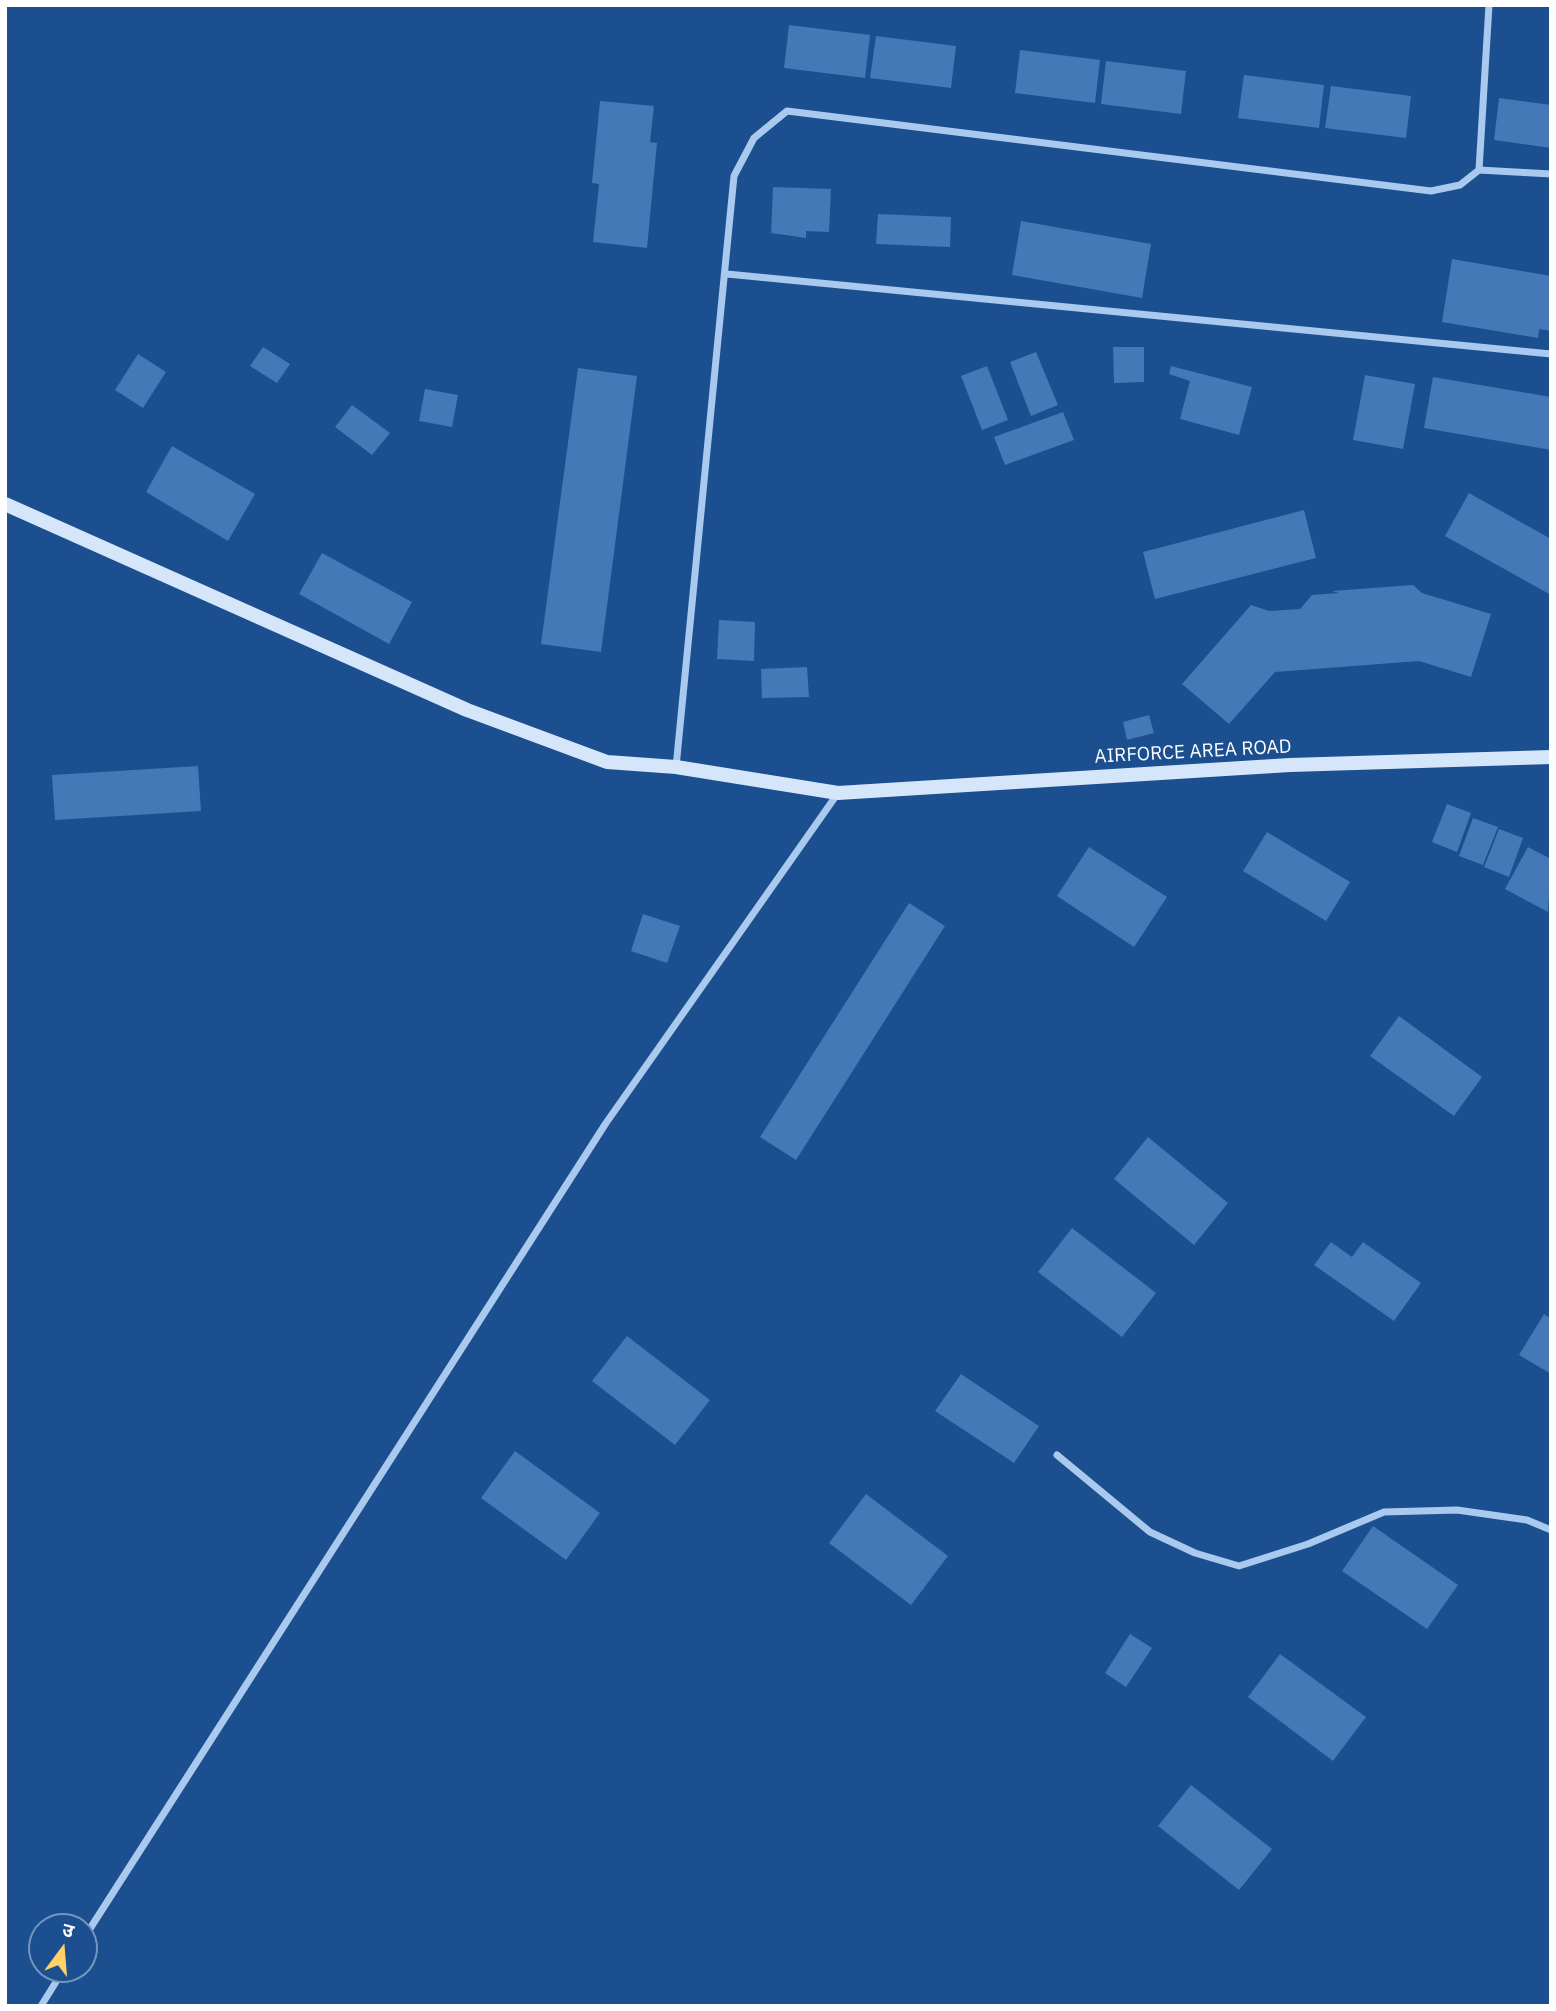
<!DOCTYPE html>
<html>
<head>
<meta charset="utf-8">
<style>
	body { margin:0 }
	#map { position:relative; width:1556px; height:2011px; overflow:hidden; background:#1b4f8f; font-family:"IBM Plex Sans","Noto Sans Devanagari",sans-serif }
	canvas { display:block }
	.frame { position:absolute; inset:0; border:7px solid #fff; pointer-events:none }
	.north { position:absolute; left:28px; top:1913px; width:70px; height:70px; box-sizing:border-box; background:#1b4f8f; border:2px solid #7695bc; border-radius:50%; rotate:16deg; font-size:19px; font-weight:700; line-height:28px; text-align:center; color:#fff }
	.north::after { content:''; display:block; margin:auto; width:24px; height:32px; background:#ffd166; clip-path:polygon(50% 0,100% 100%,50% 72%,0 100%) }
</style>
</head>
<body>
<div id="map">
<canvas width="1556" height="2011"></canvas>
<div class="frame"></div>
<div class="north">उ</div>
</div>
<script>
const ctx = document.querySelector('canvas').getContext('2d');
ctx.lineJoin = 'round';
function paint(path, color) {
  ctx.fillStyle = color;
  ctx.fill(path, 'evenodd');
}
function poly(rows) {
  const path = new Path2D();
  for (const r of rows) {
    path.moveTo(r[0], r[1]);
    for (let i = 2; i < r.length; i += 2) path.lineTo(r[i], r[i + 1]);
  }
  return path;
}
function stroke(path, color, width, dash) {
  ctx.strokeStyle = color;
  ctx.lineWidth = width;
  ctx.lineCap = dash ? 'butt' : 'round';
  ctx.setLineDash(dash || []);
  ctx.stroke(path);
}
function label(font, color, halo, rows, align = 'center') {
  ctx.font = font + ' "IBM Plex Sans",sans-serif';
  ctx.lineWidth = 5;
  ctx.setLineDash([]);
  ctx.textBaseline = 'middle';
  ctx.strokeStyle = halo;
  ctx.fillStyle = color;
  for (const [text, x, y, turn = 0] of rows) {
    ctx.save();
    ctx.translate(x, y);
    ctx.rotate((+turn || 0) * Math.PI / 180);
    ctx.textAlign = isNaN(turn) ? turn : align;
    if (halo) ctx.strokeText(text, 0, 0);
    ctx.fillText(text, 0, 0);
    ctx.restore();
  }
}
const building = poly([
	[789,25,870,35,865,78,784,68],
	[876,36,956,46,951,88,870,78],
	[1020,50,1100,60,1095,103,1015,93],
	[1106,61,1186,71,1181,114,1101,104],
	[1244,75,1324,85,1319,128,1238,118],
	[1331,86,1411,96,1406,138,1325,128],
	[1499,98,1551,105,1551,148,1494,140],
	[600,101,654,106,650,142,657,143,647,248,593,242,599,184,592,183],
	[773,187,831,189,829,232,806,231,806,238,771,233],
	[878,214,951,217,950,247,876,244],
	[1021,221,1151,244,1142,298,1012,275],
	[1452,259,1551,276,1551,331,1539,329,1538,338,1442,322],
	[263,347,290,364,277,383,250,366],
	[1113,347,1144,347,1144,382,1114,383],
	[1036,352,1058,405,1031,416,1010,362],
	[138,354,166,372,143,408,115,390],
	[987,366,1008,420,982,430,961,376],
	[1171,366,1252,387,1239,435,1180,419,1190,381,1169,374],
	[578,368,637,376,601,652,541,644],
	[1365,375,1415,384,1403,449,1353,440],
	[1433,377,1551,397,1551,450,1424,428],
	[425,389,458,395,452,427,419,421],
	[352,405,390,433,372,455,335,427],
	[1063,412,1074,440,1005,465,994,437],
	[172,446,255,494,228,541,146,492],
	[1469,493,1551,539,1551,595,1445,536],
	[1304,510,1316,558,1155,599,1143,552],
	[322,553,412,602,389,644,299,594],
	[1413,585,1422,593,1491,614,1471,677,1419,661,1275,672,1229,724,1182,684,1251,605,1269,611,1300,609,1312,595,1339,593,1332,591],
	[719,620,755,622,754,661,717,659],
	[807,667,809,697,762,698,761,669],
	[1149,715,1154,733,1127,740,1123,722],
	[198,766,201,811,55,820,52,775],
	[1447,804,1471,813,1457,852,1432,842],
	[1473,818,1498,827,1483,865,1459,856],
	[1499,829,1523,838,1509,877,1484,867],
	[1267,832,1350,882,1326,921,1243,871],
	[1089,847,1167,897,1134,947,1057,896],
	[1528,847,1551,859,1548,912,1505,889],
	[909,903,945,926,796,1160,760,1137],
	[643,914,680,926,667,963,631,951],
	[1399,1016,1482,1077,1454,1116,1370,1056],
	[1148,1137,1228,1203,1194,1245,1114,1179],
	[1072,1228,1156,1293,1122,1337,1038,1272],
	[1331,1242,1352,1257,1363,1242,1421,1283,1394,1321,1314,1265],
	[1544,1314,1551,1319,1551,1374,1519,1355],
	[627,1336,710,1400,675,1445,592,1381],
	[961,1374,1039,1426,1014,1463,935,1411],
	[515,1451,600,1513,566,1560,481,1498],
	[866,1494,948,1556,911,1605,829,1543],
	[1373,1526,1458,1585,1427,1629,1342,1571],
	[1130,1634,1152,1648,1126,1687,1105,1673],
	[1280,1654,1366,1717,1333,1761,1248,1697],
	[1191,1785,1272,1849,1239,1890,1158,1826]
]);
const street = poly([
	[1479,170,1551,174],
	[727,274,1551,354],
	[676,767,734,176,754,138,787,111,1431,191,1460,185,1479,170,1489,5],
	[1057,1455,1150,1532,1195,1553,1239,1566,1308,1544,1384,1512,1457,1510,1527,1520,1551,1530],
	[84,1938,606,1123,838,793],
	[41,2006,64,1969]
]);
const secondary = poly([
	[5,504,467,710,607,762,676,767,838,793,1290,765,1551,757]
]);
const streetNames = [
	["AIRFORCE AREA ROAD",1193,752,-3]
];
paint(building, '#4478b7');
stroke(street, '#a9c9ee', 7);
stroke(secondary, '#d6e6fa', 14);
label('19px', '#fff', '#1b4f8f', streetNames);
</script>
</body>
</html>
